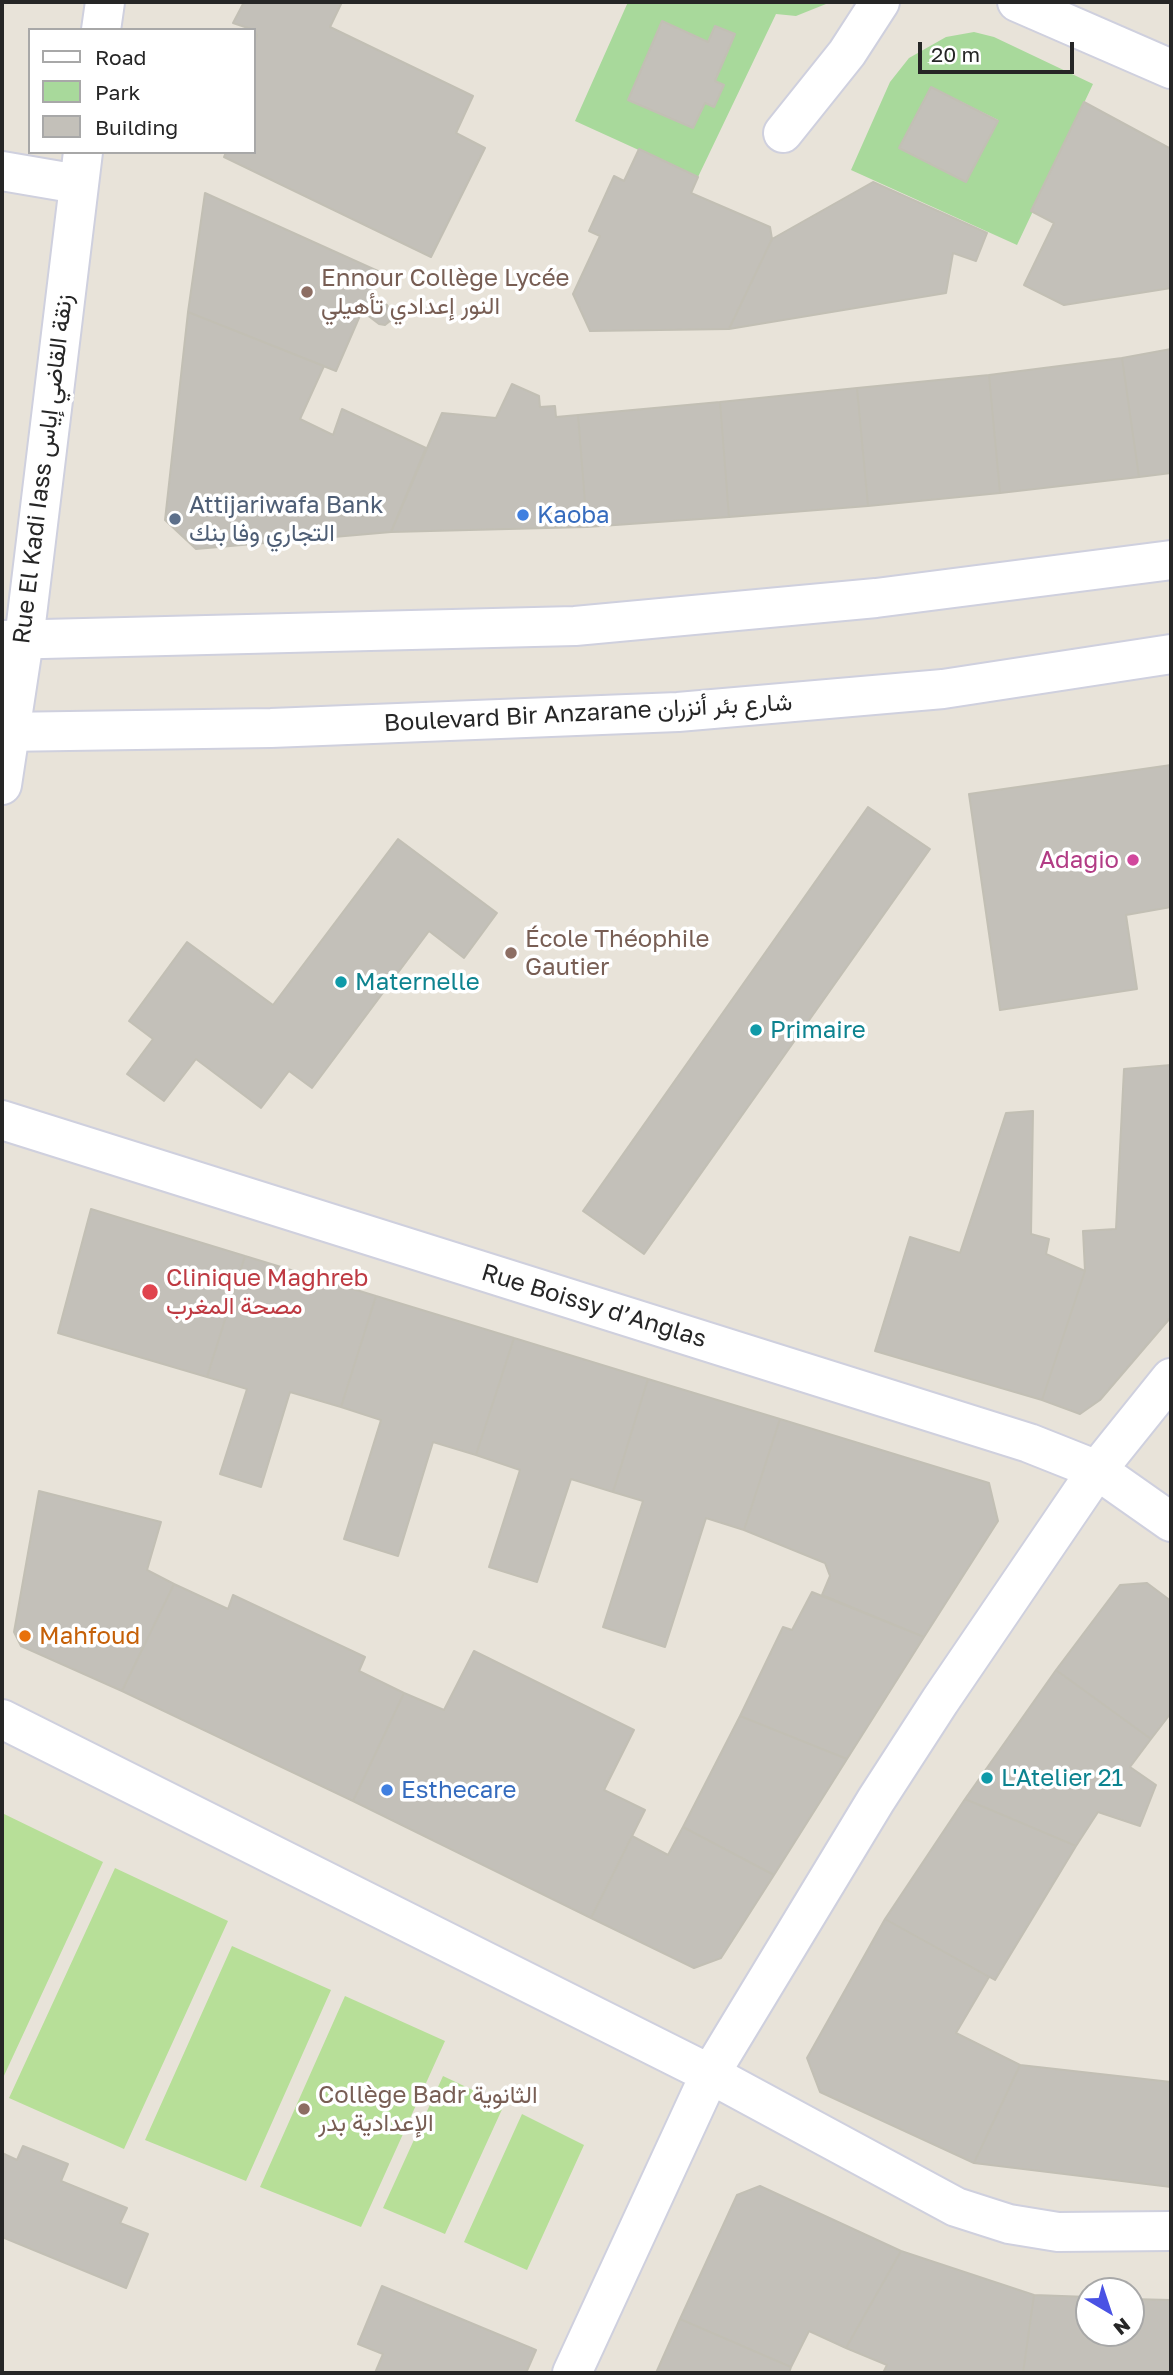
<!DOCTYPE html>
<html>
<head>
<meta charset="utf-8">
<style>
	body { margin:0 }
	#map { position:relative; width:1173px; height:2375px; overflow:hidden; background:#e8e3d9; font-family:"Golos Text",sans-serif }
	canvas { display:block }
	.frame { position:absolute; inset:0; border:4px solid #262626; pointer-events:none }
	.legend { position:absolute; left:28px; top:28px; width:228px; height:126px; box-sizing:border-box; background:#fff; border:2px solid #a8a8a8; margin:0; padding:9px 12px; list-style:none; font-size:21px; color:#262626 }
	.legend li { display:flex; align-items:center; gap:14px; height:35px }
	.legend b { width:35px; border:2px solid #a8a8a8 }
	.north { position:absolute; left:1075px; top:2277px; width:70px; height:70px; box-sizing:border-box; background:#fff; border:2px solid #a8a8a8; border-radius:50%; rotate:141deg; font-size:19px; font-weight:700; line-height:28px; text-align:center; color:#262626 }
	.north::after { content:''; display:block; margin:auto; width:24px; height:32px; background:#4a52e4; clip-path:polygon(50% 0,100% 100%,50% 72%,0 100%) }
	.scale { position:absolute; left:918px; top:42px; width:156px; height:32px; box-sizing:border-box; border:4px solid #262626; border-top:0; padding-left:9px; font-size:21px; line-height:24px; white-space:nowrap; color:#262626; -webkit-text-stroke:5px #fff; paint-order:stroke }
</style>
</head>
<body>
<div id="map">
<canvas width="1173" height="2375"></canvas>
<div class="frame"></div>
<ul class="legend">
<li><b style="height:9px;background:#fff"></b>Road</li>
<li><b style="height:19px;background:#a8d99b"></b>Park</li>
<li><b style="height:19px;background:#c3c0b9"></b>Building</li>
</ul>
<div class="north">N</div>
<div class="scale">20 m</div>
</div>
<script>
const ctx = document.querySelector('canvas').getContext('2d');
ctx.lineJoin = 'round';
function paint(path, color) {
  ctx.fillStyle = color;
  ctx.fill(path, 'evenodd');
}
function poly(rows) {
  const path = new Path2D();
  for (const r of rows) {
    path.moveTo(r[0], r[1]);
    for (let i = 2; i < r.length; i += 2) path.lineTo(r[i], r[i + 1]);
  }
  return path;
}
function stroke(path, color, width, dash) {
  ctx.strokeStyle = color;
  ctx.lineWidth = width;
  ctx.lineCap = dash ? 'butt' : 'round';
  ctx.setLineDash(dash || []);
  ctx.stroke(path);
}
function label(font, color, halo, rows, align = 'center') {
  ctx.font = font + ' "Golos Text",Vazirmatn,sans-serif';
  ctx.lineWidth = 7;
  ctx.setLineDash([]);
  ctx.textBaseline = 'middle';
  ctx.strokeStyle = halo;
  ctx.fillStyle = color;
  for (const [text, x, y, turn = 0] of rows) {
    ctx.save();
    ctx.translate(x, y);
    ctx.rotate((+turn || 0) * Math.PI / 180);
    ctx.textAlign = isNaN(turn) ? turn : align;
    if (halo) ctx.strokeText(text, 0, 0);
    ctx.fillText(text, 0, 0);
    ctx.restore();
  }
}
const green = poly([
	[628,2,809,4,831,2,796,16,776,14,698,177,575,121],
	[662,22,708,42,715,26,735,34,715,81,714,107,705,103,693,128,628,100],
	[974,32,994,37,1093,84,1017,245,851,170,890,82,909,58,946,37],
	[931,87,998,120,998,121,900,148]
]);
const pitch = poly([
	[2,1813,103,1862,2,2080],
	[115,1868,228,1921,124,2149,9,2098],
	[232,1946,331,1990,246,2181,145,2140],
	[345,1996,445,2041,361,2227,260,2187],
	[443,2076,504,2105,445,2234,383,2208],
	[522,2114,584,2145,527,2270,464,2242]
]);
const building = poly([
	[244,2,342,2,330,27,473,96,456,133,485,148,431,257,224,157,226,152,254,152,254,42,257,35,254,30,233,23,244,2],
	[662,21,708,42,715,26,735,34,715,81,724,85,714,107,705,103,693,128,628,100,662,21],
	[931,87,998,121,966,182,899,148,931,87],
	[1084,102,1171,149,1171,288,1064,305,1024,285,1054,223,1031,211,1084,102],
	[639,149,698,177,691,193,770,227,772,239,729,329,590,331,573,294,600,236,589,231,614,176,624,181,639,149],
	[873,182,987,233,976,261,953,253,946,293,729,329,772,239,873,182],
	[205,193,380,272,368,297,387,305,392,317,390,321,385,325,379,324,362,311,336,371,188,312,205,193],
	[188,312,324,366,300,419,333,435,342,409,426,448,391,532,196,549,165,520,188,312],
	[1171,349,1171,473,1139,477,1122,358,1171,349],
	[1122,358,1139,477,1000,493,989,375,1122,358],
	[989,375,1000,493,868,506,857,388,989,375],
	[512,384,539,396,540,407,555,406,556,417,578,415,587,527,391,532,442,413,496,418,512,384],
	[857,388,868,506,729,517,720,402,857,388],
	[720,402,729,517,587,527,578,415,720,402],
	[1171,765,1171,907,1126,915,1137,989,1000,1010,969,794,1171,765],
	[868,807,930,849,644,1254,583,1211,868,807],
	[398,839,497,913,464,958,429,931,312,1088,289,1071,261,1108,196,1059,164,1101,127,1074,153,1039,129,1021,187,942,273,1005,398,839],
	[1171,1065,1171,1317,1100,1400,1080,1414,1042,1400,1085,1271,1083,1231,1116,1229,1124,1069,1171,1065],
	[1033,1111,1031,1234,1049,1239,1046,1254,1085,1271,1042,1400,875,1351,910,1237,960,1253,1006,1113,1033,1111],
	[91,1209,245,1256,207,1377,58,1333,91,1209],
	[245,1256,376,1296,341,1407,290,1392,261,1487,220,1474,247,1389,207,1377,245,1256],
	[376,1296,514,1338,476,1455,433,1442,398,1556,344,1539,381,1420,341,1407,376,1296],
	[514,1338,648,1379,613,1492,571,1479,537,1582,489,1567,520,1470,476,1455,514,1338],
	[648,1379,780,1419,744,1530,706,1518,665,1647,603,1627,643,1501,613,1492,648,1379],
	[780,1419,989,1483,998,1521,924,1637,822,1595,830,1576,825,1563,744,1530,780,1419],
	[39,1491,161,1522,147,1570,174,1584,122,1691,21,1646,14,1632,39,1491],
	[1147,1583,1171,1601,1171,1713,1151,1739,1056,1670,1120,1585,1147,1583],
	[174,1584,228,1609,233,1595,365,1657,359,1671,404,1693,353,1801,122,1691,174,1584],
	[812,1592,924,1637,847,1759,740,1716,783,1627,792,1630,812,1592],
	[474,1651,634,1730,604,1790,645,1810,591,1918,353,1801,404,1693,444,1710,474,1651],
	[1056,1670,1151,1739,1130,1767,1156,1785,1140,1826,1098,1812,1076,1846,965,1799,1056,1670],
	[740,1716,847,1759,774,1875,683,1827,740,1716],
	[965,1799,1076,1846,995,1980,885,1919,965,1799],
	[683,1827,774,1875,721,1958,694,1968,591,1918,632,1836,668,1855,683,1827],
	[885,1919,989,1977,956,2033,1020,2065,974,2163,820,2092,807,2058,885,1919],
	[1020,2065,1171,2082,1171,2187,974,2163,1020,2065],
	[23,2146,68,2164,61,2181,127,2208,120,2223,148,2234,126,2288,2,2237,2,2153,17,2160,23,2146],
	[760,2186,901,2251,846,2348,809,2331,791,2367,680,2319,737,2195,760,2186],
	[901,2251,1034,2295,1023,2373,883,2373,887,2365,846,2348,901,2251],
	[382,2286,536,2350,526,2373,375,2373,383,2354,358,2344,382,2286],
	[1034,2295,1089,2297,1089,2333,1131,2333,1131,2299,1171,2300,1171,2373,1023,2373,1034,2295],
	[680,2319,791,2367,789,2373,656,2373,680,2319]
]);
const minor = poly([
	[1017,2,1171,69],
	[101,30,105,2],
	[783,133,847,53,880,2],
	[2,171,78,184],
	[2,785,24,640,83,152],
	[2,1120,1029,1443,1097,1470,1171,1522],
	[2,1719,710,2074,956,2207,1009,2224,1058,2232,1171,2231],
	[572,2373,710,2074,876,1800,940,1701,1097,1470,1171,1378]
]);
const secondary = poly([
	[2,640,575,626,876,598,1171,560],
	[2,732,271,728,678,712,943,689,1171,654]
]);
const markers = [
	[307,292,7,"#8d6e63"],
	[523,515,7,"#3f7fe0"],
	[175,519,7,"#5c6f8a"],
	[1133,860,7,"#d1479c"],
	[511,953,7,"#8d6e63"],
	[341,982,7,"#0f9aa8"],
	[756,1030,7,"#0f9aa8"],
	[150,1292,9,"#e0444e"],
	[25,1636,7,"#e8710a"],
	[987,1778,7,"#0f9aa8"],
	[387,1790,7,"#3f7fe0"],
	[304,2109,7,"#8d6e63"]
];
const educationNames = [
	["Ennour Collège Lycée",321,278],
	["النور إعدادي تأهيلي",321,306],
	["École Théophile",525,939],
	["Gautier",525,967],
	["Collège Badr الثانوية",318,2095],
	["الإعدادية بدر",318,2123]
];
const streetNames = [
	["Rue El Kadi Iass زنقة القاضي إياس",43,469,-83],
	["Boulevard Bir Anzarane شارع بئر أنزران",588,713,-3],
	["Rue Boissy d’Anglas",594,1306,17]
];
const serviceNames = [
	["Attijariwafa Bank",189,505],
	["التجاري وفا بنك",189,533]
];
const shopNames = [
	["Kaoba",537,515],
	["Esthecare",401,1790]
];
const hotelNames = [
	["Adagio",1119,860]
];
const cultureNames = [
	["Maternelle",355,982],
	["Primaire",770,1030],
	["L'Atelier 21",1001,1778]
];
const healthNames = [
	["Clinique Maghreb",166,1278],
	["مصحة المغرب",166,1306]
];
const foodNames = [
	["Mahfoud",39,1636]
];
paint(green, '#a8d99b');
paint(pitch, '#b7df98');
paint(building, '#c3c0b9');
stroke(building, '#c2bfb4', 2);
stroke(minor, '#cfd0de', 42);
stroke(secondary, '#cfd0de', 42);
stroke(minor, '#fff', 38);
stroke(secondary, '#fff', 38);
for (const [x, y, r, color] of markers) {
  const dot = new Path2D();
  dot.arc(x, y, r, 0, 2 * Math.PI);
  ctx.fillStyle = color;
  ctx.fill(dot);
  stroke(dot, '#fff', 2.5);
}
label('24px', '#785e54', '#fff', educationNames, 'left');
label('24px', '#262626', '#fff', streetNames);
label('24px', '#4e5e75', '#fff', serviceNames, 'left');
label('24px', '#366cbe', '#fff', shopNames, 'left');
label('24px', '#b23c85', '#fff', hotelNames, 'right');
label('24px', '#0d838f', '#fff', cultureNames, 'left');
label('24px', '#be3a42', '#fff', healthNames, 'left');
label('24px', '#c56008', '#fff', foodNames, 'left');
</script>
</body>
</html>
